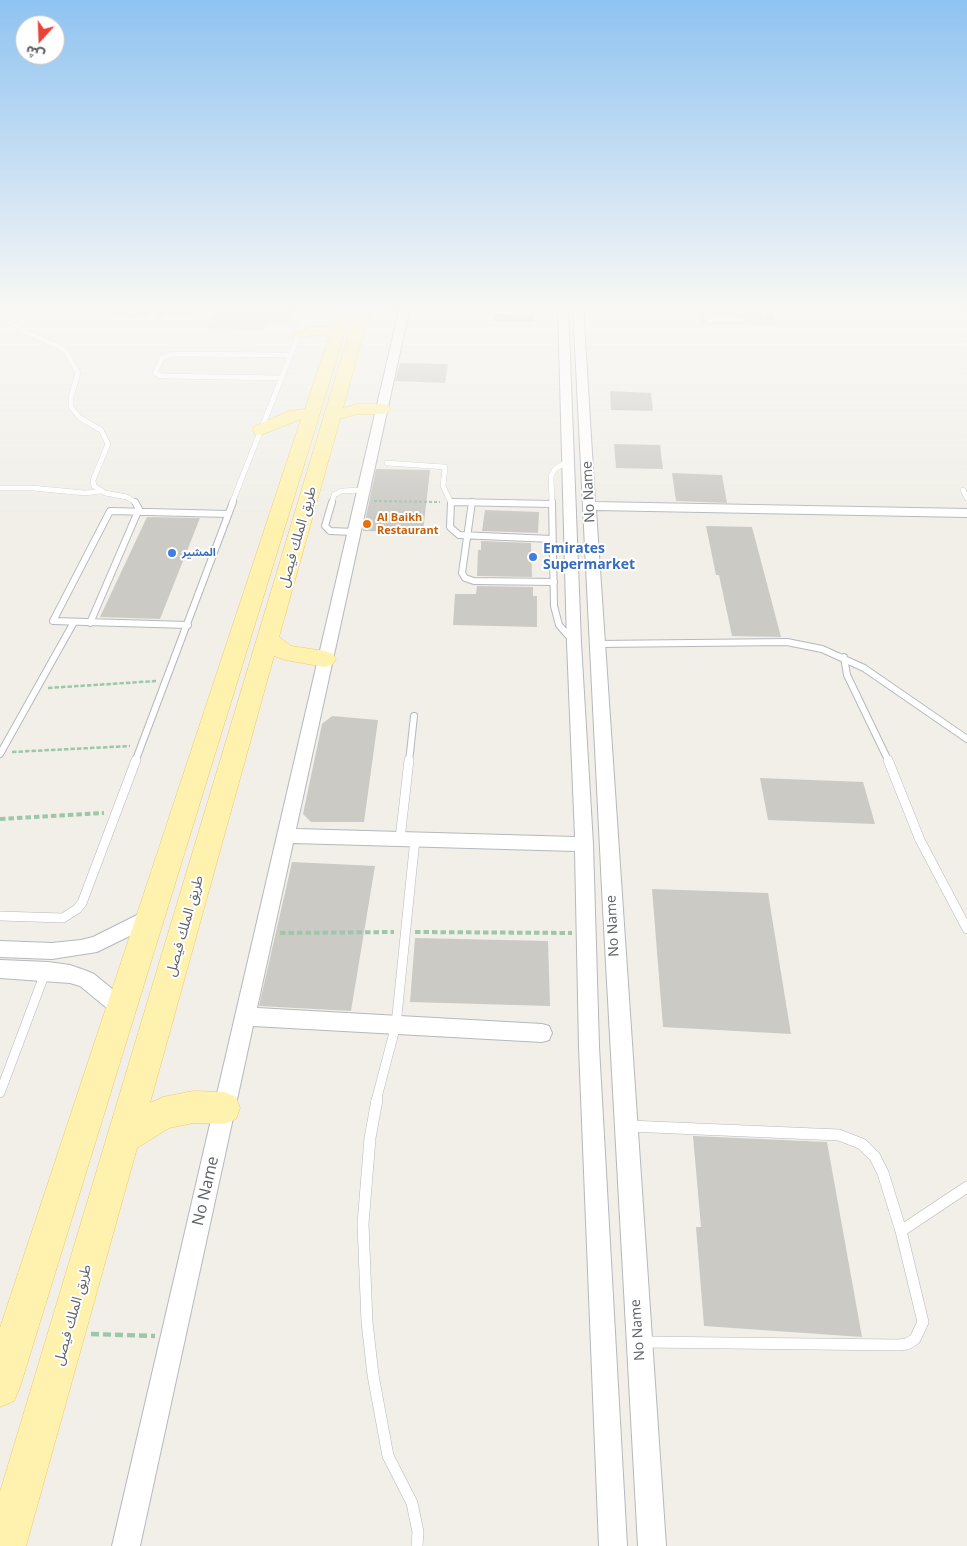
<!DOCTYPE html>
<html>
<head>
<meta charset="utf-8">
<style>
	body { margin:0 }
	#map { position:relative; width:967px; height:1546px; overflow:hidden; background:#f1efe8; font-family:"Open Sans","Noto Sans Arabic",sans-serif }
	canvas { display:block }
	.north { position:absolute; left:15px; top:15px; width:50px; height:50px; box-sizing:border-box; background:#fff; border:1px solid #bfc1c3; border-radius:50%; rotate:200deg; font-size:14px; font-weight:700; line-height:20px; text-align:center; color:#5f6368 }
	.north::after { content:''; display:block; margin:auto; width:18px; height:22px; background:#ea4335; clip-path:polygon(50% 0,100% 100%,50% 72%,0 100%) }
</style>
</head>
<body>
<div id="map">
<canvas width="967" height="1546"></canvas>
<div class="north">ش</div>
</div>
<script>
const ctx = document.querySelector('canvas').getContext('2d');
ctx.lineJoin = 'round';
function paint(path, color) {
  ctx.fillStyle = color;
  ctx.fill(path, 'evenodd');
}
function poly(rows) {
  const path = new Path2D();
  for (const r of rows) {
    path.moveTo(r[0], r[1]);
    for (let i = 2; i < r.length; i += 2) path.lineTo(r[i], r[i + 1]);
  }
  return path;
}
function stroke(path, color, width, dash) {
  ctx.strokeStyle = color;
  ctx.lineWidth = width;
  ctx.lineCap = dash ? 'butt' : 'round';
  ctx.setLineDash(dash || []);
  ctx.stroke(path);
}
function label(font, color, halo, rows, align = 'center') {
  ctx.font = font + ' "Open Sans","Noto Sans Arabic",sans-serif';
  ctx.lineWidth = 4;
  ctx.setLineDash([]);
  ctx.textBaseline = 'middle';
  ctx.strokeStyle = halo;
  ctx.fillStyle = color;
  for (const [text, x, y, turn = 0] of rows) {
    ctx.save();
    ctx.translate(x, y);
    ctx.rotate((+turn || 0) * Math.PI / 180);
    ctx.textAlign = isNaN(turn) ? turn : align;
    if (halo) ctx.strokeText(text, 0, 0);
    ctx.fillText(text, 0, 0);
    ctx.restore();
  }
}
const industrial = poly([
	[218,306,295,306,288,324,267,324,264,330,206,328],
	[697,306,770,306,777,325,701,324]
]);
const green = poly([
	[77,306,153,306,147,316,130,318,87,306],
	[159,306,205,306,205,309,182,316,173,313,159,319,155,313]
]);
const building = poly([
	[494,313,534,314,534,322,493,321],
	[400,363,448,364,445,383,395,381],
	[610,391,651,393,653,411,611,410],
	[614,444,660,445,663,469,616,468],
	[376,469,430,470,423,532,363,531],
	[672,473,722,475,727,503,676,501],
	[485,510,539,512,538,533,482,531],
	[147,517,200,518,160,619,100,617],
	[706,526,752,527,781,637,732,636,719,575,716,575],
	[481,541,531,543,532,577,477,576,478,550,481,550],
	[477,586,533,587,533,596,537,596,537,627,453,625,455,594,476,594],
	[332,716,378,720,364,822,311,822,303,814,322,724],
	[760,778,863,782,875,824,768,820],
	[292,862,375,866,351,1011,259,1006],
	[652,889,768,893,791,1034,663,1027],
	[415,938,548,941,550,1006,410,1002],
	[693,1136,827,1142,862,1337,704,1326,696,1227,701,1227]
]);
const pathFar3 = poly([
	[374,501,440,502]
]);
const pathFar2 = poly([
	[48,688,156,681],
	[12,752,130,746]
]);
const pathFar1 = poly([
	[0,819,104,813],
	[415,932,572,933],
	[280,933,394,932]
]);
const path = poly([
	[91,1334,155,1336]
]);
const laneFar3 = poly([
	[705,306,709,320,740,320],
	[761,306,765,316],
	[496,309,564,310],
	[403,314,412,306],
	[0,316,29,334,60,347,67,353,78,373,71,397,71,407,80,418,101,430,108,444,93,480,94,486,105,493,127,497,136,503],
	[282,378,161,376,155,373,162,358,171,354,291,355],
	[387,463,445,467,443,486,451,503],
	[0,488,32,488,85,493,101,491],
	[963,490,967,498],
	[451,502,515,503],
	[232,503,310,306],
	[332,503,334,495,341,491,363,490],
	[552,503,551,476,555,469,568,461]
]);
const laneFar2 = poly([
	[332,502,325,526,330,531,354,532],
	[451,502,450,527,459,535,552,539],
	[452,502,551,504],
	[472,502,462,573,465,578,474,581,554,582],
	[552,502,554,606,559,625,574,642],
	[90,623,139,509,135,502],
	[188,625,53,621,110,511,228,514],
	[597,644,787,642,822,649,864,668,967,739],
	[844,657,847,675,889,762],
	[0,754,74,622],
	[135,762,233,502],
	[409,762,414,716]
]);
const laneFar1 = poly([
	[888,760,920,840,967,929],
	[400,839,409,760],
	[0,916,63,918,77,909,82,903,136,760],
	[0,1093,45,973],
	[376,1101,396,1025,415,839]
]);
const lane = poly([
	[377,1100,370,1138,363,1224,367,1322,373,1375,388,1456,412,1503,418,1532,417,1546],
	[629,1126,839,1135,862,1144,875,1157,883,1173,901,1231,923,1322,915,1339,907,1344,898,1345,643,1342],
	[901,1231,967,1187]
]);
const street = poly([
	[400,306,410,306,296,829,575,837,567,643,558,306,568,306,581,643,593,844,599,1047,627,1546,599,1546,579,1047,575,851,293,843,257,1008,542,1024,549,1026,552,1033,549,1040,542,1042,253,1026,140,1546,112,1546,400,306],
	[573,306,583,306,595,502,967,509,967,517,596,510,666,1546,638,1546,603,909,573,306],
	[149,909,156,911,158,917,156,923,97,952,52,959,0,957,0,941,52,943,81,940,93,937,149,909],
	[0,960,48,962,70,965,87,971,94,974,127,1001,130,1007,127,1013,120,1016,113,1013,80,986,70,983,0,978,0,960]
]);
const primary = poly([
	[339,306,353,306,20,1387,14,1401,0,1407,0,1328,301,419,261,435,255,434,252,430,255,426,289,411,305,409,329,336,313,335,299,338,292,334,294,331,313,327,332,327,339,306],
	[357,306,371,306,343,408,356,404,382,404,388,405,390,409,388,413,382,414,357,414,340,419,279,637,291,646,325,651,333,654,336,659,333,664,325,667,285,660,274,656,150,1103,163,1097,193,1091,224,1092,236,1097,240,1108,236,1119,224,1124,193,1123,169,1128,137,1148,26,1546,0,1546,0,1492,357,306]
]);
const markers = [
	[367,524,5,"#e8710a"],
	[172,553,5,"#3f7fe0"],
	[533,557,5,"#3f7fe0"]
];
const farFoodnames = [
	["Al Baikh",377,518],
	["Restaurant",377,531]
];
const farShopnames = [
	["المشير",182,553]
];
const streetNames = [
	["No Name",589,492,-93],
	["طريق الملك فيصل",298,537,-74],
	["طريق الملك فيصل",185,926,-74],
	["No Name",613,926,-93],
	["طريق الملك فيصل",73,1315,-74],
	["No Name",638,1330,-94]
];
const shopNames = [
	["Emirates",543,549],
	["Supermarket",543,565]
];
const nearStreetnames = [
	["No Name",206,1191,-77]
];
paint(industrial, '#e0deda');
paint(green, '#c5e8c5');
paint(building, '#cccac5');
stroke(laneFar3, '#b5b8bc', 5.5);
stroke(laneFar2, '#b5b8bc', 8);
stroke(laneFar1, '#b5b8bc', 10);
stroke(lane, '#b5b8bc', 12);
stroke(street, '#b5b8bc', 2);
stroke(primary, '#f2c960', 1);
stroke(pathFar3, '#9cc7a9', 2, [3, 2]);
stroke(pathFar2, '#9cc7a9', 2.5, [4.5, 2]);
stroke(pathFar1, '#9cc7a9', 4, [5.5, 3]);
stroke(path, '#9cc7a9', 4.5, [8, 4]);
stroke(laneFar3, '#fff', 5);
stroke(laneFar2, '#fff', 6);
stroke(laneFar1, '#fff', 9);
stroke(lane, '#fff', 11);
paint(street, '#fff');
paint(primary, '#fff2af');
const sky = ctx.createLinearGradient(0, 0, 0, 523);
sky.addColorStop(0, '#8fc3f1');
sky.addColorStop(0.59, '#f9f8f5');
sky.addColorStop(1, '#f9f8f500');
ctx.fillStyle = sky;
ctx.fillRect(0, 0, 967, 523);
for (const [x, y, r, color] of markers) {
  const dot = new Path2D();
  dot.arc(x, y, r, 0, 2 * Math.PI);
  ctx.fillStyle = color;
  ctx.fill(dot);
  stroke(dot, '#fff', 2);
}
label('bold 11px', '#c56008', '#fff', farFoodnames, 'left');
label('bold 11px', '#366cbe', '#fff', farShopnames, 'left');
label('14px', '#5f6368', '#fff', streetNames);
label('bold 14px', '#366cbe', '#fff', shopNames, 'left');
label('16px', '#5f6368', '#fff', nearStreetnames);
</script>
</body>
</html>
